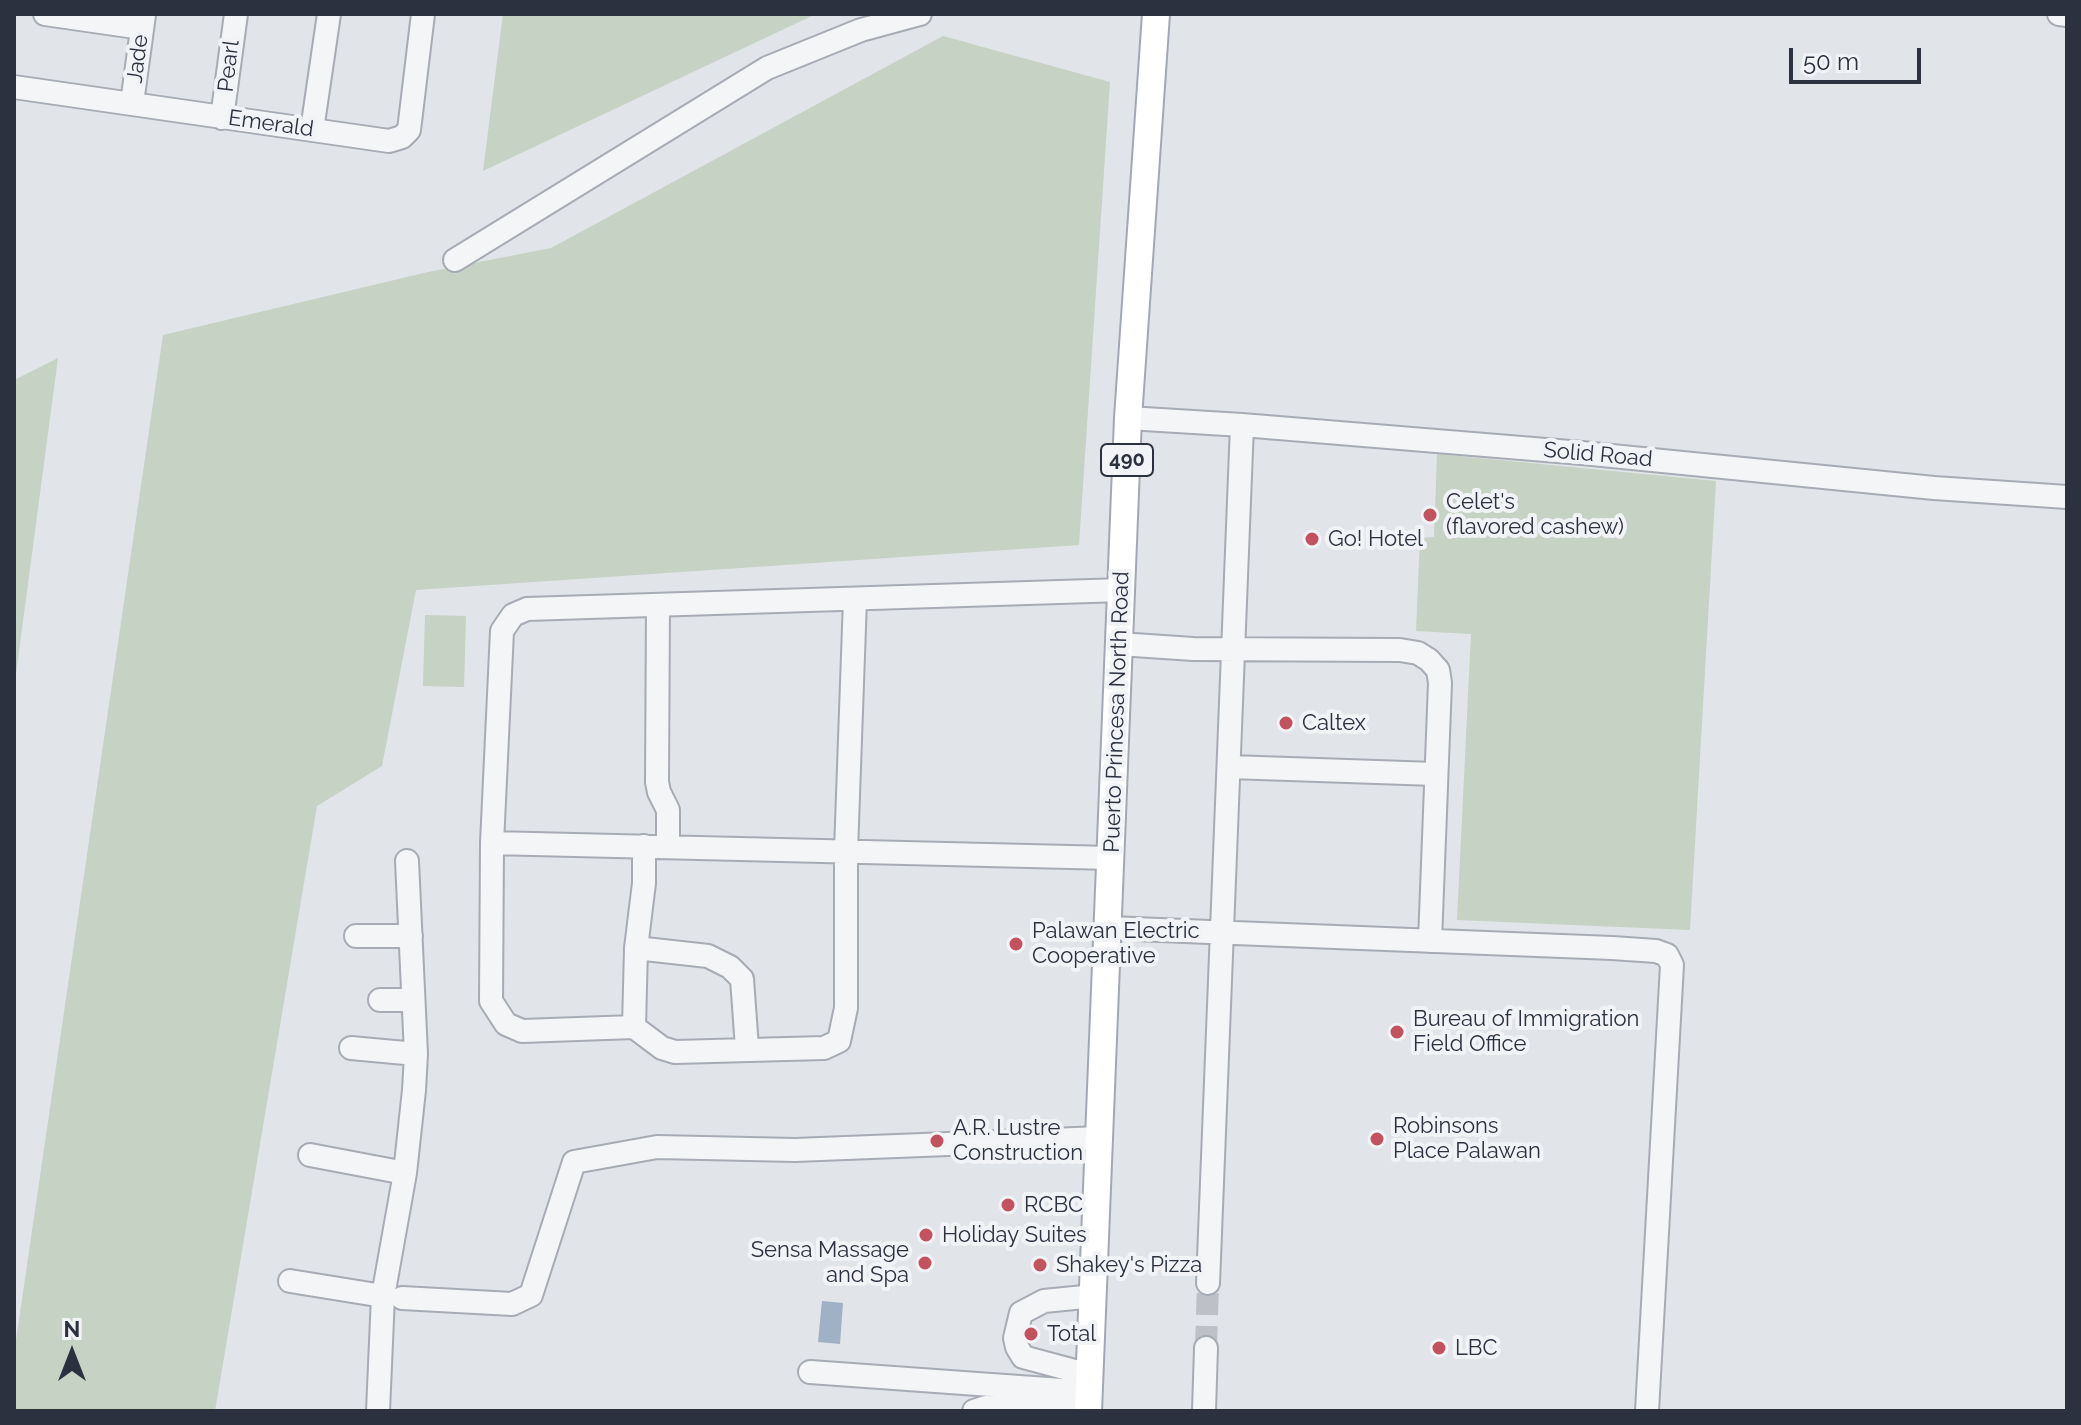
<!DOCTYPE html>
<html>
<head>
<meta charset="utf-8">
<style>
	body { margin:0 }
	#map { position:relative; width:2081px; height:1425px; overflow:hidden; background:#e1e4e9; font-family:Raleway,sans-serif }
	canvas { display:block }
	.frame { position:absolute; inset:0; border:16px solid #2b313f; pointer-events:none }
	.north { position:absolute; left:32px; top:1313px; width:80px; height:80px; -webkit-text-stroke:6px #f1f3f6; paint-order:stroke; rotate:0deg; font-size:22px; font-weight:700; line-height:32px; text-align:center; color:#2b313f }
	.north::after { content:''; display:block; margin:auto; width:28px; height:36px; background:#2b313f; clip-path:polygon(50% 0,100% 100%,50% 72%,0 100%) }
	.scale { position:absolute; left:1789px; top:48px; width:132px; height:36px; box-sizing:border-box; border:4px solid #2b313f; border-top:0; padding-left:10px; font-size:24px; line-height:28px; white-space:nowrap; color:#2b313f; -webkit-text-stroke:6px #f1f3f6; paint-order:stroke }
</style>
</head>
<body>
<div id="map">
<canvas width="2081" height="1425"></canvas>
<div class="frame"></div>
<div class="north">N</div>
<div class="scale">50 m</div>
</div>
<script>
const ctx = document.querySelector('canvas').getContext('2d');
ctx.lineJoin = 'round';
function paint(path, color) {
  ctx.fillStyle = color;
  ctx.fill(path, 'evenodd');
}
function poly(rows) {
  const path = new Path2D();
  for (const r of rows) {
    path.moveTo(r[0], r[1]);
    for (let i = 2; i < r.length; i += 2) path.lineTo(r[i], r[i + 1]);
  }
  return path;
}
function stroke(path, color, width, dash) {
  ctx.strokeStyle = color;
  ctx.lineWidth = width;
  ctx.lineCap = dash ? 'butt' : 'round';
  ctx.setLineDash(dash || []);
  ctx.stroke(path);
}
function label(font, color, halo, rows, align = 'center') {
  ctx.font = font + ' Raleway,sans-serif';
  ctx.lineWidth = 8;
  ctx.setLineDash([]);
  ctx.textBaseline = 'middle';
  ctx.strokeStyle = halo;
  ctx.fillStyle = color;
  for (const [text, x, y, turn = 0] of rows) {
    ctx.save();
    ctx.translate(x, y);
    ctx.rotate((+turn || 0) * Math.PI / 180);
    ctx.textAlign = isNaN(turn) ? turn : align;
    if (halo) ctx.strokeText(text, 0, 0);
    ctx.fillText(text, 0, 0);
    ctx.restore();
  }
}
const green = poly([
	[503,14,816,14,483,171],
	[943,36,1110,82,1079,545,416,590,382,766,317,806,215,1411,14,1411,14,1354,163,335,428,272,551,248],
	[58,358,14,689,14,380],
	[1437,454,1716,481,1690,930,1457,920,1471,634,1416,631,1420,538,1434,537],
	[425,615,466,616,464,687,423,686]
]);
const water = poly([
	[822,1301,843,1303,840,1344,818,1342]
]);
const minorTunnel = poly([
	[1206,1348,1208,1283]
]);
const minor = poly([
	[45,14,142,28],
	[2059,14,2067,15],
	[14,87,389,141,402,137,409,130,423,14],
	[132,103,144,15],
	[222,118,236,14],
	[312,130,329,14],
	[455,260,767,68,861,30,920,14],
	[1128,418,1242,425,1582,453,1934,488,2067,497],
	[855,599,846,851,846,1008,839,1041,824,1048,675,1052,662,1048,634,1027,522,1031,506,1024,491,1001,492,843,502,631,513,615,527,609,1122,590],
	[658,606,657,782,659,792,668,810,668,846],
	[1119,644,1193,649,1400,650,1418,653,1429,660,1438,670,1440,683,1430,941],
	[1230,767,1435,774],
	[492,843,1111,858],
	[1109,928,1612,948,1656,951,1667,955,1672,965,1647,1411],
	[356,936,411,936],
	[636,948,708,956,730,967,742,979,747,1048],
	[380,1000,413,1000],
	[634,1027,636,948,644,883,644,846],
	[351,1048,416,1054],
	[310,1155,405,1173],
	[290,1281,383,1296],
	[1208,1283,1242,425],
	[402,1298,512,1304,531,1295,574,1162,657,1147,795,1150,1101,1138],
	[810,1372,1089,1392],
	[1090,1375,1023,1357,1017,1347,1015,1338,1021,1313,1044,1301,1094,1296],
	[378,1411,383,1296,405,1173,414,1090,416,1054,407,861],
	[974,1411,986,1407,1087,1411],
	[1204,1411,1206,1348]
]);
const major = poly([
	[1088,1411,1128,418,1156,14]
]);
const markers = [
	[1430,515,8,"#c2525e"],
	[1312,539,8,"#c2525e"],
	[1286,723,8,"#c2525e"],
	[1016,944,8,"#c2525e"],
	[1397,1032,8,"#c2525e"],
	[1377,1139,8,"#c2525e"],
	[937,1141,8,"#c2525e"],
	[1008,1205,8,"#c2525e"],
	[926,1235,8,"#c2525e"],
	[925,1263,8,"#c2525e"],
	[1040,1265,8,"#c2525e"],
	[1031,1334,8,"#c2525e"],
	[1439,1348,8,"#c2525e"]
];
const shields = [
	[1127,460,52]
];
const shieldNames = [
	["490",1127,460]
];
const streetNames = [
	["Jade",138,59,-83],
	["Pearl",229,66,-83],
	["Emerald",271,124,8],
	["Solid Road",1598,455,5],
	["Puerto Princesa North Road",1117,712,-88]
];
const poiNames = [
	["Celet's",1446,502],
	["(flavored cashew)",1446,527],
	["Go! Hotel",1328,539],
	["Caltex",1302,723],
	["Palawan Electric",1032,931],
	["Cooperative",1032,956],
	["Bureau of Immigration",1413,1019],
	["Field Office",1413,1044],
	["Robinsons",1393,1126],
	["Place Palawan",1393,1151],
	["A.R. Lustre",953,1128],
	["Construction",953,1153],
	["RCBC",1024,1205],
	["Holiday Suites",942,1235],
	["Sensa Massage",909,1250,"right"],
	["and Spa",909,1275,"right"],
	["Shakey's Pizza",1056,1265],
	["Total",1047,1334],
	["LBC",1455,1348]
];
paint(green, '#c6d2c3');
paint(water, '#a0b0c5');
stroke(minorTunnel, '#bdc0c7', 22, [22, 11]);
stroke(minor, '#a7abb3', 26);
stroke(major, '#a2a8b3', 30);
stroke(minor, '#f4f5f7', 22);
stroke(major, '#fff', 26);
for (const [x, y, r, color] of markers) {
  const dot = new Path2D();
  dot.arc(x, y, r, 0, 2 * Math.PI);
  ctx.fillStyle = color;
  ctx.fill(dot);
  stroke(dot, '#f1f3f6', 3);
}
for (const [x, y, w] of shields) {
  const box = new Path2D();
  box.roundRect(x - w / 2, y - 16, w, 32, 6);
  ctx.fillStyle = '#f1f3f6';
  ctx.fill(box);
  stroke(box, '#2b313f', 2);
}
label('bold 20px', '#2b313f', null, shieldNames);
label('22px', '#2b313f', '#f1f3f6', streetNames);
label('22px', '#2b313f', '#f1f3f6', poiNames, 'left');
</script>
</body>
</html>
